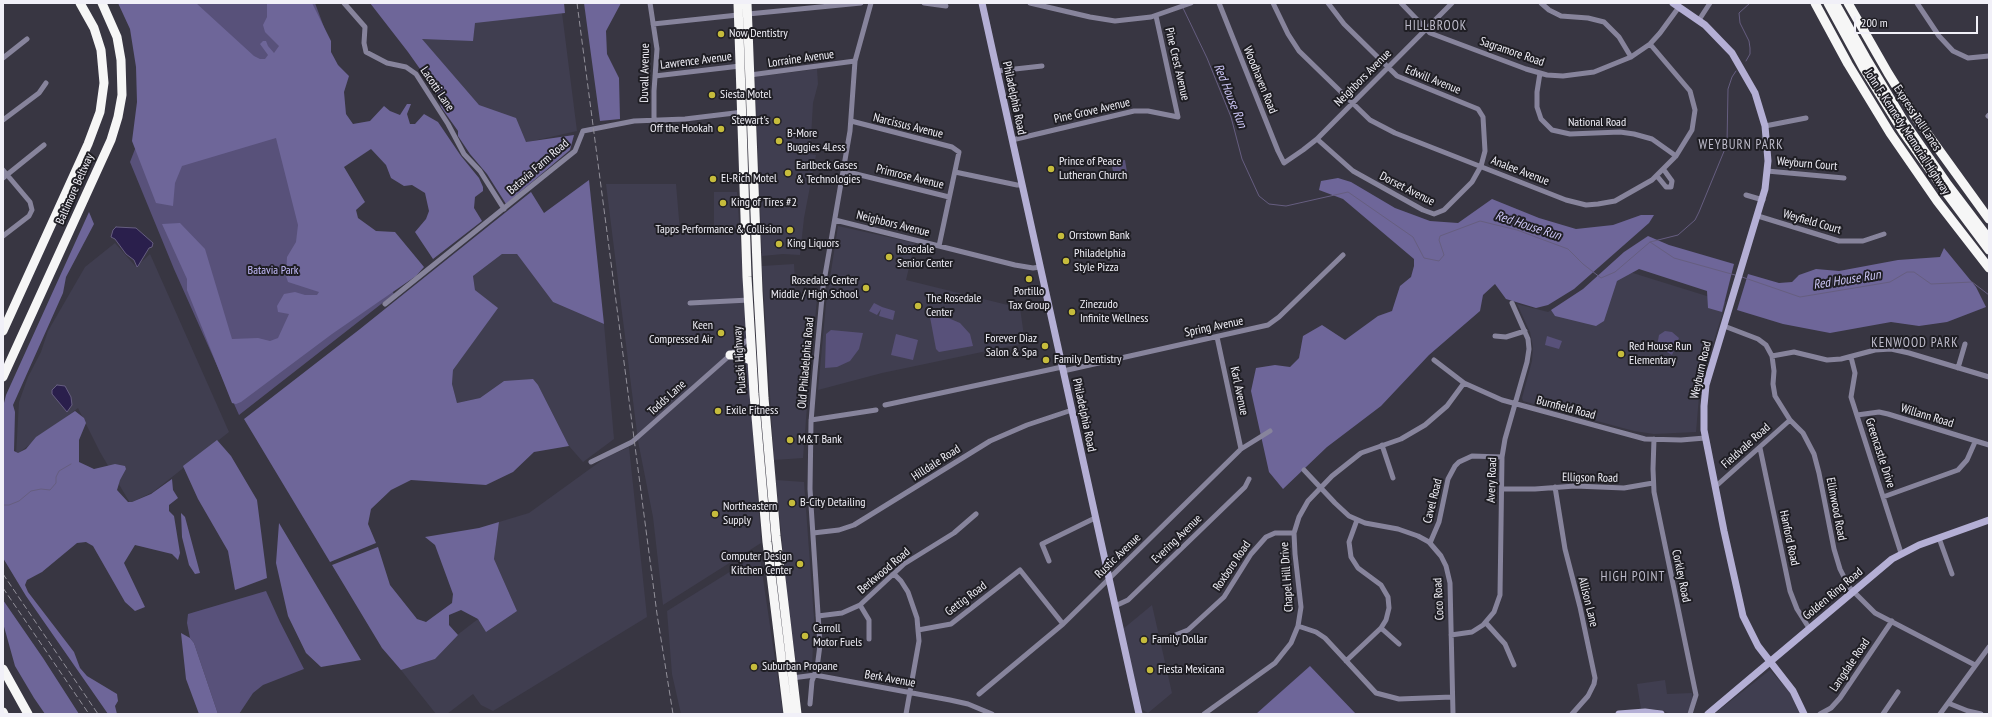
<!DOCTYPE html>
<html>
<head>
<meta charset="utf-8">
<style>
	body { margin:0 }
	#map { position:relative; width:1992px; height:717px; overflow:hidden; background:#383642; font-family:"PT Sans Narrow",sans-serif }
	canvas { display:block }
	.frame { position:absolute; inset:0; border:4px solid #f1f0f8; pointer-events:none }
	.scale { position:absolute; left:1854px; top:16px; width:124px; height:18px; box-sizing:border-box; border:2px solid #f1f0f8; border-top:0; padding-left:5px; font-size:12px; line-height:14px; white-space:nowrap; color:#f1f0f8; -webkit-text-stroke:3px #1f1e24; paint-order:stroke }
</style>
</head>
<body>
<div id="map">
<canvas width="1992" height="717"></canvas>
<div class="frame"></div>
<div class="scale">200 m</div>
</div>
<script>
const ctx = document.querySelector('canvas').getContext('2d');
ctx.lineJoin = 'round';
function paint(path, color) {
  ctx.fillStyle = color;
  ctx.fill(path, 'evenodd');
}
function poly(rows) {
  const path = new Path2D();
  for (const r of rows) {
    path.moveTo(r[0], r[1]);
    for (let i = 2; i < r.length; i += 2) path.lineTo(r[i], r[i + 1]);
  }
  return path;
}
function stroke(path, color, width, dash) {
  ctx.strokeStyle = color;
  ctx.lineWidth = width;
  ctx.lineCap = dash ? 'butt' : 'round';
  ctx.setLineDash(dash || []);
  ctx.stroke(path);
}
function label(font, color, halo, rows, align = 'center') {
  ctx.font = font + ' "PT Sans Narrow",sans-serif';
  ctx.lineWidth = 4;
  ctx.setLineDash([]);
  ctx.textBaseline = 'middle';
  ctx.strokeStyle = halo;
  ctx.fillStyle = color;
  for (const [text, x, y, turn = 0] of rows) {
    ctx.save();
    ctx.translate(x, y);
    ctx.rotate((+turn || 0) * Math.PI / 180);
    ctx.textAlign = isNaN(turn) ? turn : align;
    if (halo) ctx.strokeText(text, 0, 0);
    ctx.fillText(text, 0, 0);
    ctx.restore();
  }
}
const built = poly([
	[562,13,577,131,506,147,407,29],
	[817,69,818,84,813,103,810,154,816,155,804,218,800,255,783,254,762,256,755,77],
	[606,184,676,184,680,231,714,233,714,192,737,192,761,543,663,605,653,517,638,441],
	[838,226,915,243,906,280,1020,308,1025,343,882,373,818,390,826,304],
	[115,243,136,267,150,254,229,432,153,492,130,503,100,452,78,408,16,455,19,402,28,377,41,352,48,331,85,267],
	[502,254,517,254,553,302,604,324,614,439,583,462,569,446,538,385,504,381,480,398,457,403,452,384,453,370,497,308,475,290,473,276],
	[794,264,796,298,800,295,818,290,810,368,803,458,774,460,762,266],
	[1620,269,1726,302,1700,385,1696,432,1654,434,1634,431,1523,401,1522,398,1532,361,1533,347,1530,332,1517,304,1548,312],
	[629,447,647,617,493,711,481,705,473,694,447,714,436,714,401,670,435,659,452,639,478,619,517,611,494,559,499,522,529,513,605,458],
	[776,480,804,482,814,618,812,669,809,671,801,671,797,668,790,622],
	[752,558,760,558,783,714,681,714,672,674,667,611],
	[1152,605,1172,693,1148,713,1143,710,1141,706,1123,629],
	[1770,670,1789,691,1800,714,1714,714],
	[1665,680,1667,694,1692,693,1693,699,1687,714,1672,714,1655,709,1641,709,1637,684]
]);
const green = poly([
	[132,3,315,3,331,46,264,90,394,294,239,415,174,269,130,162,142,131],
	[1125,160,1128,178,1115,180,1111,162],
	[874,303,882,307,895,311,893,320,879,316,881,309,877,315,869,311],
	[930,317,946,317,960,323,970,334,973,346,939,352,936,349],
	[831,330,863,333,859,349,850,361,837,367,825,368,826,334],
	[1665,331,1672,332,1679,338,1672,355,1657,346,1659,335],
	[896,334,918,340,913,360,891,355],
	[1547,336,1562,341,1559,349,1545,345],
	[266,591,280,622,304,669,263,685,253,693,239,714,218,714,194,643,190,638,187,623,188,614]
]);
const forest = poly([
	[118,3,196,3,254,56,260,59,265,59,268,55,260,44,263,41,266,41,268,46,274,53,279,46,265,32,263,25,267,17,267,3,312,3,331,41,331,52,338,65,349,76,344,92,346,114,353,124,370,121,384,106,390,111,400,115,407,104,411,104,407,114,410,124,415,124,424,114,438,122,461,156,479,178,483,187,483,191,475,197,474,208,482,221,433,259,415,232,426,219,429,211,425,193,412,185,404,186,391,178,386,165,371,149,344,167,365,202,356,210,358,218,376,231,395,232,424,267,416,276,332,334,241,402,236,404,232,403,187,290,187,279,162,224,180,223,205,249,232,339,258,338,270,341,278,338,289,314,278,312,277,306,284,294,295,292,305,295,317,295,319,292,288,282,286,276,287,257,296,242,298,225,276,138,182,166,175,183,173,206,156,203,132,141,137,102,136,67,130,29],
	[370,3,564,3,565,13,475,23,473,41,422,39,479,105,516,118,526,142,574,135,570,150,506,204,487,174,470,154,458,136,458,131,441,107,437,93,408,52],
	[584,3,621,3,606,31,607,54,619,78,620,119,600,121],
	[1338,178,1351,182,1395,208,1430,221,1458,223,1492,199,1539,218,1576,229,1613,225,1641,215,1654,215,1649,223,1574,289,1548,305,1536,308,1506,299,1495,284,1483,295,1480,311,1429,355,1381,406,1327,447,1283,489,1269,472,1251,391,1256,368,1275,365,1290,367,1299,358,1303,336,1322,325,1345,340,1378,316,1392,311,1400,286,1411,277,1414,266,1414,259,1343,199,1319,190,1321,181],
	[589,180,604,324,553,302,517,254,502,254,473,276,475,290,498,308,453,370,452,384,457,403,480,398,504,381,533,379,538,385,569,446,534,452,513,472,486,485,411,480,391,490,371,509,368,524,376,543,330,562,244,419,360,329,531,192,544,213],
	[89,212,94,224,66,277,63,293,13,405,15,412,14,451,18,453,26,449,36,437,75,411,84,418,86,423,79,440,79,462,94,469,115,464,125,466,126,469,120,480,117,490,128,502,132,502,151,494,172,479,173,490,178,498,169,505,169,511,174,516,180,553,178,560,172,554,135,545,124,563,145,607,135,611,125,602,93,546,86,542,77,543,42,572,27,580,25,585,28,592,74,652,80,668,87,676,117,694,118,701,115,706,117,714,108,714,26,596,3,558,3,407,6,395],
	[1648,236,1669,245,1734,264,1722,312,1708,308,1707,291,1639,269,1617,281,1604,321,1596,326,1555,316,1551,310,1583,289,1624,252],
	[1944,248,1976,287,1986,307,1947,322,1919,326,1891,322,1830,333,1783,324,1737,310,1748,274,1779,283,1792,282,1799,275,1816,269,1839,271,1898,260,1940,257],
	[217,440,231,456,257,500,267,578,235,590,228,551,198,499,183,466],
	[181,513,185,517,200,573,195,574,189,565,182,537],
	[499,522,494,559,517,611,486,632,478,619,461,610,449,615,449,625,458,635,435,659,401,670,382,648,332,565,378,547,390,585,417,619,426,622,452,603,453,594,435,545,425,537,479,528],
	[279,523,361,660,321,667,306,653,288,616,276,563],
	[3,600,43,658,79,714,45,714,34,698,15,666,3,623],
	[181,633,190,638,194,643,218,714,199,714,186,679],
	[1310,666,1356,714,1256,714]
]);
const water = poly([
	[116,227,136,228,153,243,152,247,149,248,138,266,137,267,134,260,126,254,115,239,111,237,113,230,116,227],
	[57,385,65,386,71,397,72,405,67,412,52,394,52,390,57,385]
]);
const stream = poly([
	[1183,8,1207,58,1231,117,1242,159,1259,196,1269,204,1286,206,1348,192,1413,237,1424,258,1439,261,1444,255,1439,240,1440,236,1480,221,1517,230,1568,249,1583,264,1601,278,1615,272,1650,242,1674,258,1735,275],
	[1746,61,1750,54,1750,48,1749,41,1740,23,1739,13,1750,3],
	[1650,242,1678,235,1695,220,1699,212,1727,144,1728,89,1732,77,1736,71],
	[1742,277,1800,297,1890,282,1907,272,1914,272,1931,284,1972,282,1989,295],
	[3,505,9,505,19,501,31,491,41,489,50,490,56,483,56,477,59,471,71,464]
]);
const street = poly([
	[344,3,365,27,364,43,366,52,387,63,406,67,416,74,448,124,464,154,480,171,504,209],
	[650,3,657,49,654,91,654,120],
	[924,3,946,6],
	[1030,3,1090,17,1115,21,1151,17,1191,3],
	[1219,3,1278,151,1284,163,1303,150,1317,139,1452,3],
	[1273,3,1288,34,1299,51,1370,120,1395,133,1566,200,1586,205,1598,204,1615,201,1652,180,1676,156,1692,130,1695,110,1690,91,1650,44],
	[1401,3,1430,33,1526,69,1547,75,1563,76,1594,72,1631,57,1650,44,1660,33,1679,7],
	[1541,3,1549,10,1561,16,1588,18,1604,22,1619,37,1631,57],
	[1917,3,1939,36,1953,51,1968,58,1989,56],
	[748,14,861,3],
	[1699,20,1710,3],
	[653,24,738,15],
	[3,58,27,39],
	[997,71,1042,66],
	[1540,73,1537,92,1537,107,1541,119,1552,130,1570,134,1620,132,1634,134,1652,139,1676,156],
	[750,75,855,61],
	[655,76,740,66],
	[1988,116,1989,115],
	[3,120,39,93,46,83],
	[851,121,952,147,959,152,939,246],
	[1765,126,1806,118],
	[1317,139,1353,171,1423,210,1434,214,1444,210,1472,182,1481,166,1485,151,1483,117,1478,109,1397,76,1344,24,1328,3],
	[1012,140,1134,111,1148,111,1178,117,1156,16],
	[3,170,30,202,32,210,29,216,3,236],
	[844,171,949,197],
	[1767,171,1844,178],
	[955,172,1017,185,1022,185],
	[1657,176,1666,187,1671,187,1672,181,1664,170],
	[3,178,44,145],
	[1746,195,1763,200],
	[1758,216,1839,241,1863,241,1884,234],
	[835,220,1015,265,1033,268,1040,267],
	[690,303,749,300],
	[385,304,575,151,583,131,634,121,685,119,743,112],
	[1724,326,1758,339,1766,345,1772,356,1774,371,1773,384,1775,396,1790,420,1803,433,1814,454,1819,473,1834,549,1840,569,1849,587,1875,613,1975,665],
	[1495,336,1506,337,1525,331],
	[1217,337,1241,449],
	[1772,356,1794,352,1827,360,1841,359,1875,350,1891,349,1909,353,1989,377],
	[1851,357,1855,373,1851,397,1901,553],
	[1434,360,1464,383,1502,400,1645,439,1681,440,1705,438],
	[1958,368,1965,344],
	[1063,371,1268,325,1279,317,1343,255],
	[885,405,1062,367],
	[1857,415,1879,412,1888,414,1989,445],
	[811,420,876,410],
	[1654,439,1653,469,1654,492,1696,695,1690,714],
	[1382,445,1393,478],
	[1760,448,1790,591,1797,609,1809,628],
	[591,462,632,442,746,341,751,340],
	[1304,470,1335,503,1349,516,1365,523,1398,529,1418,536,1429,542,1441,556,1446,566,1450,583,1453,714],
	[1555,487,1565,549,1580,607,1595,678,1594,684,1588,696,1572,714],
	[1715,487,1790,420],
	[1502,489,1535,489,1575,486,1624,488,1653,483],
	[1883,497,1958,470,1967,460,1975,442],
	[813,533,839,530,854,525,990,441,1027,425,1072,410],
	[1939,538,1952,574],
	[1430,543,1439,522,1448,479,1455,466,1459,462,1472,456,1502,457],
	[1049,561,1042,544,1095,518],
	[894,574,901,581,908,592,917,618,918,630,919,641,906,714],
	[860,605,869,620,869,639],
	[1115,606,1128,600,1245,487,1249,479],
	[818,616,842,613,860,605,904,564,954,533,976,514],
	[1486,623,1505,644,1514,665],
	[1298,626,1316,632,1325,638,1376,693,1399,699,1452,697],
	[1381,628,1399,644],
	[918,630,951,624,1020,570,1063,624],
	[1451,635,1472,632,1483,625,1494,612,1500,595,1502,457,1505,439,1527,362,1529,349,1528,339,1512,303],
	[1173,636,1188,630,1224,597,1251,554,1266,537,1275,533,1294,533],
	[1346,661,1381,628,1386,620,1389,608,1388,597,1381,585,1358,568,1351,557,1349,542,1357,520],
	[792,678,815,675,950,700,968,704,992,714],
	[979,694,1063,624,1241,449,1270,431],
	[1948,703,1968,711,1981,714],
	[810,704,812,681,817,668,820,645,810,489,811,422,815,372,823,287,850,131,855,61,871,3],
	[1204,714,1275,663,1291,643,1298,626,1301,607,1295,554,1294,533,1299,517,1308,501,1332,476,1361,453,1401,439,1425,425,1447,406,1464,383],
	[1820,714,1831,708,1840,698,1892,621],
	[1883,714,1898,692],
	[1940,714,1989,647]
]);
const secondary = poly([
	[982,3,1139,714],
	[1673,3,1705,25,1732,53,1755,93,1765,126,1768,161,1765,189,1706,385,1704,406,1704,430,1724,531,1743,616,1758,646,1793,691,1804,714],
	[1619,714,1645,712,1661,714],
	[1708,714,1892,559,1919,545,1989,520]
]);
const highway = poly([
	[738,3,747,277,754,394,767,542,788,714],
	[747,3,758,291,764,398,776,536,797,714],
	[1815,3,1848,64,1890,133,1937,201,1989,268],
	[1828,3,1864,69,1903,132,1942,187,1989,250],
	[1835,3,1866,58,1905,123,1948,185,1989,239],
	[1848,3,1888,73,1916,118,1989,219],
	[3,331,88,144,100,112,104,83,101,50,94,28,80,3],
	[730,355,741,355,752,361],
	[3,377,111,140,118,117,122,95,121,60,117,37,102,3],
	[3,669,28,714],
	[3,712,4,714]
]);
const rail = poly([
	[577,3,657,614,673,714],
	[3,574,98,714],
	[3,588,89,714]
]);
const markers = [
	[721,34,4,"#c6bc3c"],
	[712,95,4,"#c6bc3c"],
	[777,121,4,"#c6bc3c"],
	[721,129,4,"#c6bc3c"],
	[779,141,4,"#c6bc3c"],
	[1051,169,4,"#c6bc3c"],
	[788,173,4,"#c6bc3c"],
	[713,179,4,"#c6bc3c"],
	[723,203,4,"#c6bc3c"],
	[790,230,4,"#c6bc3c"],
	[1061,236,4,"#c6bc3c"],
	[779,244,4,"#c6bc3c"],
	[889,257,4,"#c6bc3c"],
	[1066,261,4,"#c6bc3c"],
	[1029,279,4,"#c6bc3c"],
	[866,288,4,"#c6bc3c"],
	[918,306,4,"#c6bc3c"],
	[1072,312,4,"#c6bc3c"],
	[721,333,4,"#c6bc3c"],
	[1045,346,4,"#c6bc3c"],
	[1621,354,4,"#c6bc3c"],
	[1046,360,4,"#c6bc3c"],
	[718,411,4,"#c6bc3c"],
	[790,440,4,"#c6bc3c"],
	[792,503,4,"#c6bc3c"],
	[715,514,4,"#c6bc3c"],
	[800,564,4,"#c6bc3c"],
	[805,636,4,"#c6bc3c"],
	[1144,640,4,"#c6bc3c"],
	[754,667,4,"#c6bc3c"],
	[1150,670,4,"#c6bc3c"]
];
const poiNames = [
	["Now Dentistry",729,34],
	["Siesta Motel",720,95],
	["Stewart's",769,121,"right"],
	["Off the Hookah",713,129,"right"],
	["B-More",787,134],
	["Buggies 4Less",787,148],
	["Prince of Peace",1059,162],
	["Lutheran Church",1059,176],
	["Earlbeck Gases",796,166],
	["& Technologies",796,180],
	["El-Rich Motel",721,179],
	["King of Tires #2",731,203],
	["Tapps Performance & Collision",782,230,"right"],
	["Orrstown Bank",1069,236],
	["King Liquors",787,244],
	["Rosedale",897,250],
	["Senior Center",897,264],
	["Philadelphia",1074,254],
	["Style Pizza",1074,268],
	["Rosedale Center",858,281,"right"],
	["Middle / High School",858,295,"right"],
	["Portillo",1029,292,"center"],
	["Tax Group",1029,306,"center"],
	["The Rosedale",926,299],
	["Center",926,313],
	["Zinezudo",1080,305],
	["Infinite Wellness",1080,319],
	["Keen",713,326,"right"],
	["Compressed Air",713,340,"right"],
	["Forever Diaz",1037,339,"right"],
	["Salon & Spa",1037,353,"right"],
	["Red House Run",1629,347],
	["Elementary",1629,361],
	["Family Dentistry",1054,360],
	["Exile Fitness",726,411],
	["M&T Bank",798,440],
	["B-City Detailing",800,503],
	["Northeastern",723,507],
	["Supply",723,521],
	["Computer Design",792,557,"right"],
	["Kitchen Center",792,571,"right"],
	["Carroll",813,629],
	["Motor Fuels",813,643],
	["Family Dollar",1152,640],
	["Suburban Propane",762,667],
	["Fiesta Mexicana",1158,670]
];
const streetNames = [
	["Sagramore Road",1512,52,19],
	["Lorraine Avenue",801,59,-8],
	["Lawrence Avenue",696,61,-7],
	["Pine Crest Avenue",1177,64,77],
	["Duvall Avenue",645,73,-89],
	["Neighbors Avenue",1363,78,-45],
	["Woodhaven Road",1260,80,68],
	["Edwill Avenue",1433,80,22],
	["Lacotti Lane",437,89,56],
	["Philadelphia Road",1014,98,78],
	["Pine Grove Avenue",1092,111,-13],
	["Express Toll Lanes",1917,118,57],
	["National Road",1597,123],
	["Narcissus Avenue",908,126,14],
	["John F. Kennedy Memorial Highway",1907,132,57],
	["Weyburn Court",1807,164,5],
	["Batavia Farm Road",538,167,-41],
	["Analee Avenue",1520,171,21],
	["Primrose Avenue",910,177,14],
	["Baltimore Beltway",75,189,-66],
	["Dorset Avenue",1407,189,27],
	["Weyfield Court",1812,222,16],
	["Neighbors Avenue",893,224,14],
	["Spring Avenue",1214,327,-12],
	["Pulaski Highway",740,360,-94],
	["Old Philadelphia Road",806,363,-85],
	["Weyburn Road",1701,370,-77],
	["Karl Avenue",1239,391,78],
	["Todds Lane",667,398,-42],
	["Burnfield Road",1566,408,15],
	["Philadelphia Road",1084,415,78],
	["Willann Road",1927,416,17],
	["Fieldvale Road",1746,446,-42],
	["Greencastle Drive",1880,453,72],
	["Hilldale Road",936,463,-33],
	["Elligson Road",1590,478,1],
	["Avery Road",1492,480,-88],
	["Cavel Road",1433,501,-76],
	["Ellinwood Road",1836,509,79],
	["Hanford Road",1789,538,78],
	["Evering Avenue",1177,539,-44],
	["Rustic Avenue",1118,556,-44],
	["Roxboro Road",1232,566,-56],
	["Berkwood Road",884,571,-40],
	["Corkley Road",1681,576,78],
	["Chapel Hill Drive",1287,577,-94],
	["Golden Ring Road",1833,594,-40],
	["Gettig Road",966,599,-37],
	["Coco Road",1439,599,-93],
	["Allison Lane",1588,602,76],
	["Langdale Road",1850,665,-56],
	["Berk Avenue",890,679,10]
];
const parkNames = [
	["Batavia Park",273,271]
];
const neighbourhoodNames = [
	["HILLBROOK",1436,26],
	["WEYBURN PARK",1741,145],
	["KENWOOD PARK",1915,343],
	["HIGH POINT",1633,577]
];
const waterNames = [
	["Red House Run",1230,96,68],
	["Red House Run",1528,226,18],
	["Red House Run",1847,280,-9]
];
paint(built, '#403e50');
paint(green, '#58517a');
paint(forest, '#6e6699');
paint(water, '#2a1f4c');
stroke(water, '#665e80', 1);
stroke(stream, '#665e80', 1);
stroke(street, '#87849c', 5);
stroke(secondary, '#b4afd5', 7);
stroke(highway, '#f6f6f6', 9);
stroke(rail, '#92909a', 1, [6, 3]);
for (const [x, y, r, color] of markers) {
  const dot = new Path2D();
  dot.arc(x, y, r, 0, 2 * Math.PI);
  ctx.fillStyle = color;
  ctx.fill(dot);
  stroke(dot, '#1f1e24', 1.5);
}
label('12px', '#f1f0f8', '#1f1e24', poiNames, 'left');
label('12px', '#f1f0f8', '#1f1e24', streetNames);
label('12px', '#c3baf9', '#1f1e24', parkNames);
ctx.letterSpacing = '1px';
label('13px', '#bfbdcc', '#1f1e24', neighbourhoodNames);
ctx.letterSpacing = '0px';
label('italic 13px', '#cbc5f4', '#1f1e24', waterNames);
</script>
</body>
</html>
